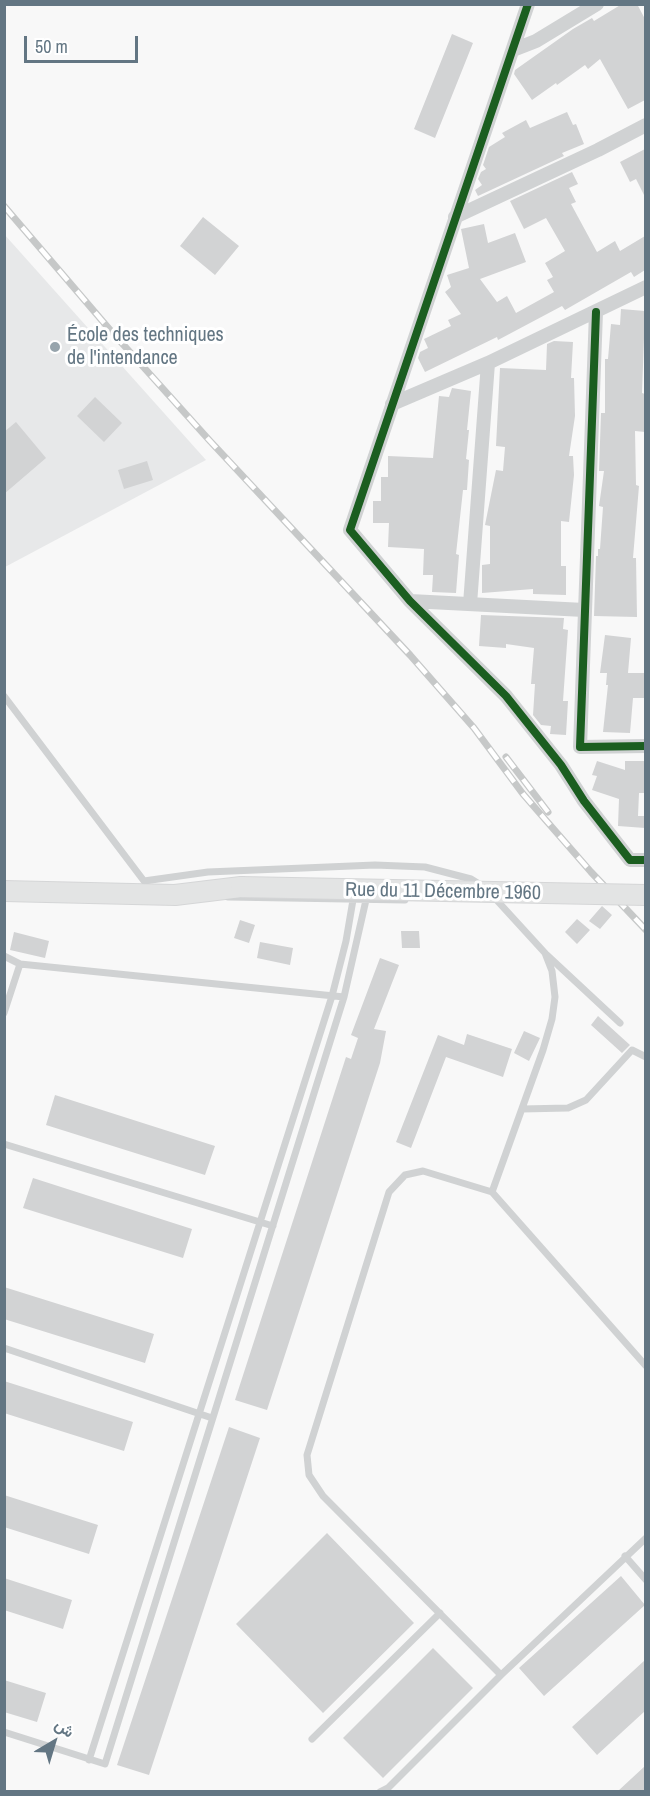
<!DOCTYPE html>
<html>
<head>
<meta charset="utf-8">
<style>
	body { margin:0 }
	#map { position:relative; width:650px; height:1796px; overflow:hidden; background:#f8f8f8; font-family:"Archivo Narrow",Vazirmatn,sans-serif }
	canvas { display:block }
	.frame { position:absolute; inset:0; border:6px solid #637683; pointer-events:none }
	.north { position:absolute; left:24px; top:1712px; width:60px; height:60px; -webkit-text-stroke:4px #fff; paint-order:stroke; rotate:38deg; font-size:16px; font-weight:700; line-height:24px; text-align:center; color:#637683 }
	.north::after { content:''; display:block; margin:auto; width:21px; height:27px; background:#637683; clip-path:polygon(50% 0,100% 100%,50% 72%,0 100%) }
	.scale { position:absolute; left:24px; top:36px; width:114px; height:27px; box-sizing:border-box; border:3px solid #637683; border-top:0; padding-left:8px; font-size:18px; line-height:21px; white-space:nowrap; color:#637683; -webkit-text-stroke:4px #fff; paint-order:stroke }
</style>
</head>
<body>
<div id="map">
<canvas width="650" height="1796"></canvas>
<div class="frame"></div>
<div class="north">ش</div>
<div class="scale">50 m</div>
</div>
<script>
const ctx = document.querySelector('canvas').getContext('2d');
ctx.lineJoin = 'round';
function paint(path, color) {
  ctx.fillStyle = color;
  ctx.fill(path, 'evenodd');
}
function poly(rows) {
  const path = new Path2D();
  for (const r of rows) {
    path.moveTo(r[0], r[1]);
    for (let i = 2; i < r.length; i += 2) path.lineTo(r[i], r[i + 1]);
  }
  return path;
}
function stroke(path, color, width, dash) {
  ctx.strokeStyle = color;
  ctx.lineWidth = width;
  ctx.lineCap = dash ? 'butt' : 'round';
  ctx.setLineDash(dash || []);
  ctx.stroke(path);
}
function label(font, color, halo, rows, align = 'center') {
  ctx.font = font + ' "Archivo Narrow",sans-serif';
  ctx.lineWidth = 6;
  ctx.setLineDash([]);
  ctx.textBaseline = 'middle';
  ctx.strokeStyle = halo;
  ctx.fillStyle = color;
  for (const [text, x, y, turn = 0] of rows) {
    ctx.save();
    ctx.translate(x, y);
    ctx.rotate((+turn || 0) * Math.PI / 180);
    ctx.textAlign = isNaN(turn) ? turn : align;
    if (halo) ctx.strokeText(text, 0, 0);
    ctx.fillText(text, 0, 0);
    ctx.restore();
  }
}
const built = poly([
	[4,234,206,460,5,567,4,567]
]);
const building = poly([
	[622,4,637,4,645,19,645,100,628,109,600,59,588,69,585,65,557,85,556,83,532,100,514,74,515,70,573,29,592,18,594,21],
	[452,34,473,43,435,138,414,129],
	[567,112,573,125,576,124,584,144,562,153,564,156,478,196,475,190,482,185,478,179,481,172,486,169,483,165,489,147,505,137,502,133,526,120,530,128],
	[645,149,645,197,636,179,630,182,620,162],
	[572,172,578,184,569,188,576,202,571,204,597,252,615,241,620,251,645,236,645,270,634,277,631,272,565,310,562,306,498,340,497,337,425,372,418,358,420,352,428,348,424,339,451,326,448,320,461,314,445,292,451,287,447,275,469,268,461,229,484,224,488,243,515,233,526,262,480,279,497,302,507,296,516,313,554,292,547,280,553,277,545,263,565,251,546,218,524,229,510,201],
	[203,217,239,246,215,275,180,246],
	[621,309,645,311,642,393,645,394,645,432,635,431,636,485,639,486,633,558,636,558,637,617,594,616,596,556,598,556,598,549,600,549,603,507,599,506,604,471,599,471,601,413,605,413,605,359,608,359,611,324,620,325],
	[554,341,573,342,571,378,574,378,575,416,569,456,573,456,574,475,569,522,561,521,561,566,566,566,566,595,533,594,533,589,482,593,482,565,490,564,490,526,485,525,496,470,503,471,505,447,496,446,500,368,546,370,547,344],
	[452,388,471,391,467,430,469,430,466,459,469,460,467,490,463,490,456,554,459,555,456,593,432,592,433,575,423,575,424,549,388,547,389,523,373,523,373,501,381,501,381,477,388,477,388,456,433,458,439,396,449,397],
	[95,397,122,423,104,442,77,416],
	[16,422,46,458,4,494,4,432],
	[147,461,153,480,124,489,118,470],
	[481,615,564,618,563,629,568,630,563,701,568,701,566,735,550,734,551,726,541,725,533,715,535,684,531,684,534,648,506,644,506,648,479,646],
	[605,635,631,638,628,673,645,673,645,698,633,698,630,733,603,732,608,685,606,685,607,673,600,673],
	[597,761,625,770,625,761,645,761,645,793,639,793,638,816,645,816,645,828,618,826,619,799,592,790,597,776,592,775],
	[602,906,612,915,600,929,589,921],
	[577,919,590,930,577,944,565,932],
	[240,920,255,925,249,943,234,938],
	[401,931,419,931,420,948,402,948],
	[14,932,49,941,45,958,10,950],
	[260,942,293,948,290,965,257,958],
	[380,958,399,965,374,1029,386,1031,380,1063,267,1410,235,1400,346,1057,351,1059,358,1038,351,1035],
	[598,1016,630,1045,622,1053,591,1025],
	[524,1031,540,1038,529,1061,514,1053],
	[467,1034,512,1049,503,1077,446,1057,411,1148,396,1142,438,1035,464,1045],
	[55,1095,215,1146,205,1175,46,1125],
	[33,1178,192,1229,183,1258,23,1208],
	[4,1287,154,1334,145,1363,4,1319],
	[4,1381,133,1422,124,1451,4,1413],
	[229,1427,260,1438,149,1775,117,1765],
	[4,1495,98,1525,89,1554,4,1527],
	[327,1533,414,1623,323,1713,236,1624],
	[621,1576,645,1605,544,1696,519,1668],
	[4,1578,72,1600,63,1629,4,1610],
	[433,1648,473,1688,383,1778,343,1738],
	[645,1660,645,1711,597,1755,572,1727],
	[4,1680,46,1693,37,1722,4,1712],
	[645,1766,645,1791,618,1791]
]);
const service = poly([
	[4,696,144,881,208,872,375,865,425,867,471,879,484,887],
	[492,895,545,953,552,971,555,997,552,1019,543,1050,492,1192],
	[228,897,405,900],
	[547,955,620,1023],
	[4,956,20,964],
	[4,1013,20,964,344,997],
	[522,1109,568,1108,586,1100,632,1050,646,1057],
	[4,1144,273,1226],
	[4,1348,212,1418],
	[625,1556,646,1580],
	[501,1675,323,1496,309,1475,307,1455,389,1192,405,1175,423,1171,492,1192,646,1366],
	[4,1732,105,1764,344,997,366,900],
	[312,1739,440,1613],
	[89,1760,332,996,346,941,353,900],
	[380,1792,388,1788,501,1675,646,1538]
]);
const minor = poly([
	[528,4,350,530,410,601,506,696,561,765,584,801,630,860,646,860],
	[513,50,536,41,597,4],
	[455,217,598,150,646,125],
	[596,312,580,747,646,746],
	[392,404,488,363,646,287],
	[410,601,584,610],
	[470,604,488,363]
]);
const secondary = poly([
	[4,891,175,895,241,887]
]);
const rail = poly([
	[4,206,111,331,210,441,410,655,474,728,523,794,591,872,646,930],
	[506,757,548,812]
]);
const secondaryBridge = poly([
	[241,887,646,895]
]);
const cycleway = poly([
	[528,4,350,530,410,601,506,696,561,765,584,801,630,860,646,860],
	[596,312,580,747,646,746]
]);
const markers = [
	[55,347,6,"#97a4ac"]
];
const poiNames = [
	["École des techniques",67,336],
	["de l'intendance",67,359]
];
const streetNames = [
	["Rue du 11 Décembre 1960",443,892,1]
];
paint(built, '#e7e8e9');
paint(building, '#d2d3d4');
stroke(secondary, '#d5d6d7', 22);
stroke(service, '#d0d2d3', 7);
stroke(minor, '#d0d2d3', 14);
stroke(secondary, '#e3e4e4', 20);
stroke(rail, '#c6c8c8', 7);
stroke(rail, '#fff', 4.5, [14]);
stroke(secondaryBridge, '#d5d6d7', 22, []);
stroke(secondaryBridge, '#e3e4e4', 20);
stroke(cycleway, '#1b5e20', 8);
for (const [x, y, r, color] of markers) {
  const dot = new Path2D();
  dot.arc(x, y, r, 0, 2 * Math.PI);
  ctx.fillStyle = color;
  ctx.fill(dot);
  stroke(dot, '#fff', 2);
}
label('20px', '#637683', '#fff', poiNames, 'left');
label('20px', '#637683', '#fff', streetNames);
</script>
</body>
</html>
